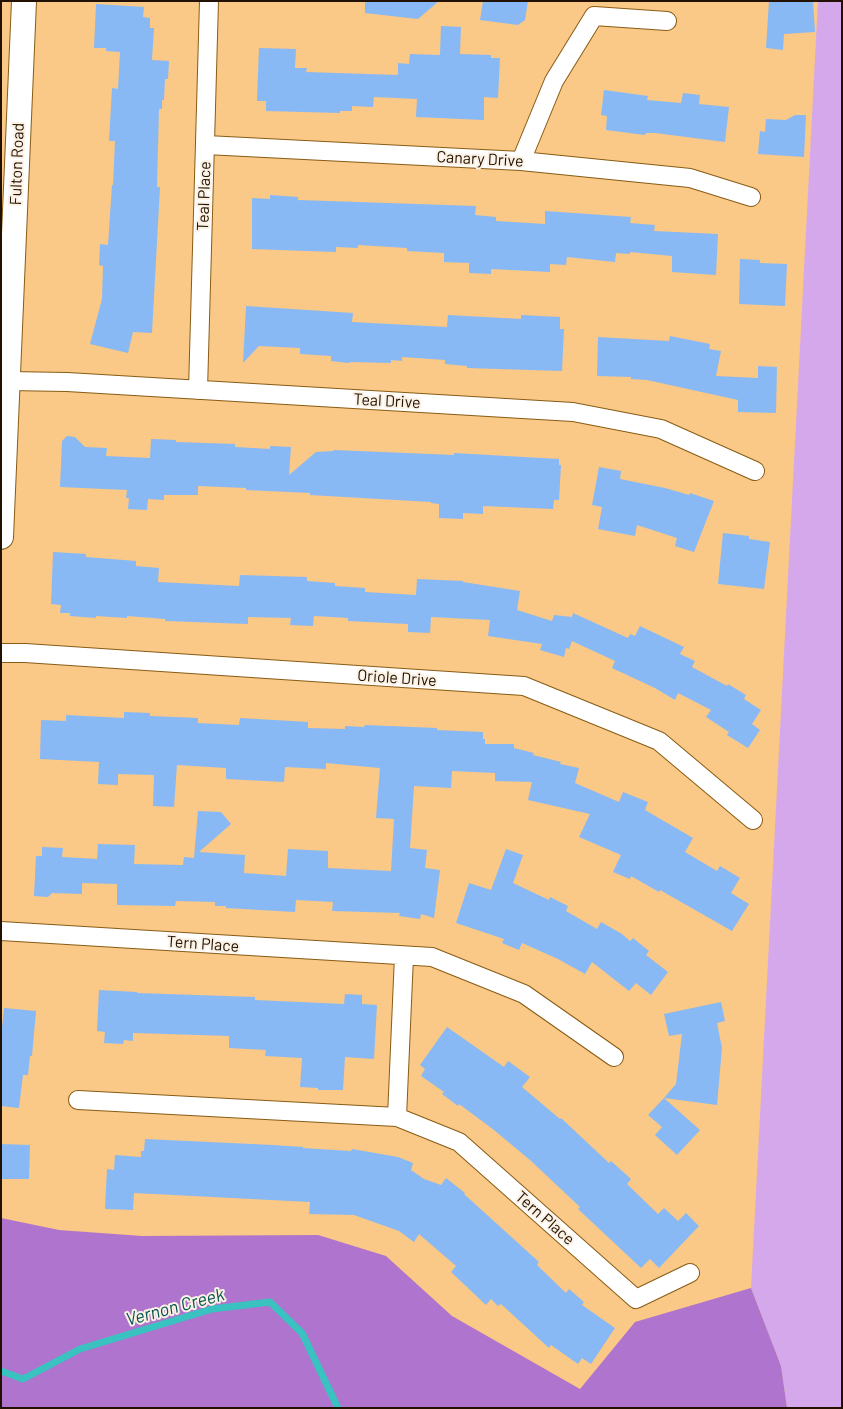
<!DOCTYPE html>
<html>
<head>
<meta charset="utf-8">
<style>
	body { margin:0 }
	#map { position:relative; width:843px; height:1409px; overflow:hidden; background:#fac887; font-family:Barlow,sans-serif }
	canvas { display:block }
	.frame { position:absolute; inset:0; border:2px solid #210; pointer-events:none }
</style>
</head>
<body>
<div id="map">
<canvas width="843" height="1409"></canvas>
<div class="frame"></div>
</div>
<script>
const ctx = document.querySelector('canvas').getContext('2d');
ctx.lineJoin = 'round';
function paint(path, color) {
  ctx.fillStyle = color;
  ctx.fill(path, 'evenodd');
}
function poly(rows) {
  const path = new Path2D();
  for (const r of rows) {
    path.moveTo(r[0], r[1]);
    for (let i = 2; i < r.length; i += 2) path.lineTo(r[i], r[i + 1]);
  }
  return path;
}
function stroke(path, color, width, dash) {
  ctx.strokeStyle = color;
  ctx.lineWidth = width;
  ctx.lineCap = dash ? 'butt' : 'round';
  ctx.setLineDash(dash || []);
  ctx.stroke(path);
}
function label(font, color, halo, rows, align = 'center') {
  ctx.font = font + ' Barlow,sans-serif';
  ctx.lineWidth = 4;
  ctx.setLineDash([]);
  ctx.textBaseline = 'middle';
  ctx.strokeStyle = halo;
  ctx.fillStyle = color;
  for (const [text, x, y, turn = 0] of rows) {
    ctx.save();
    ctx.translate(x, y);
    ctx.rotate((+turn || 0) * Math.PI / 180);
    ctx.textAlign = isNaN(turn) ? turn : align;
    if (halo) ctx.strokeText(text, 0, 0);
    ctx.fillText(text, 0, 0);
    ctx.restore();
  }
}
const green = poly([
	[818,1,842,1,842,1408,787,1408,781,1366,751,1288]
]);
const forest = poly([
	[1,1218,59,1230,142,1236,318,1235,386,1256,452,1316,580,1389,635,1322,751,1288,781,1366,787,1408,1,1408]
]);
const stream = poly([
	[1,1371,23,1379,80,1349,212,1309,270,1302,302,1333,338,1408]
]);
const building = poly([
	[365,1,439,1,418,19,365,13],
	[483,1,528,1,525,20,518,25,480,20],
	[769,1,813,1,815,32,784,34,783,50,766,48],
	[96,4,144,7,143,17,150,18,150,28,154,28,152,60,169,61,168,79,165,79,164,100,162,100,162,109,159,109,157,187,160,187,152,333,133,332,128,353,90,344,102,299,103,266,99,265,100,244,108,245,112,185,113,185,115,141,109,141,112,88,118,89,120,52,106,51,106,48,94,48],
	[441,26,461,27,460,54,491,55,491,58,500,58,498,98,484,97,484,120,416,117,417,99,374,97,373,107,352,106,352,111,340,111,340,113,266,111,266,101,257,101,259,48,296,49,295,68,307,68,306,72,398,75,398,63,409,64,410,54,440,55],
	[604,90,648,96,647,100,681,103,683,93,700,95,699,104,729,107,725,142,655,133,646,133,645,135,606,130,607,116,601,115],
	[795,115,806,115,804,157,758,154,760,131,765,132,766,119,786,120],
	[270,195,298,197,298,200,476,206,475,215,496,217,496,221,545,224,545,211,631,217,630,223,655,225,654,231,718,234,716,275,672,272,672,256,630,252,630,254,616,253,615,262,567,257,566,265,550,264,550,272,491,269,491,274,469,273,469,263,444,262,444,253,407,251,407,248,358,245,358,248,336,247,336,252,252,249,252,198,270,199],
	[740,259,760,260,760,263,787,264,785,306,739,304],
	[246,306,353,313,352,322,447,327,448,315,521,319,521,315,560,317,560,329,564,329,562,371,467,368,467,366,445,364,445,360,402,357,402,361,391,360,391,363,351,362,348,363,331,361,331,356,300,354,300,348,259,346,243,363],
	[670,336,710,344,709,349,721,351,716,376,758,378,758,366,777,367,776,413,738,412,738,400,647,380,631,379,631,377,597,376,598,337,669,341],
	[67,436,75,437,85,447,107,448,106,456,150,458,151,439,176,440,176,442,235,444,235,447,270,449,270,446,291,447,289,475,316,452,333,451,334,450,454,455,454,453,559,459,559,465,561,465,559,500,554,500,553,509,483,506,483,514,463,513,463,519,439,518,439,504,431,503,431,502,310,495,310,493,246,490,246,488,198,486,198,495,164,495,164,500,148,499,147,510,128,509,129,498,126,498,127,490,60,487,62,441],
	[599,467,621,471,620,479,665,488,689,495,690,493,714,501,694,552,675,546,677,538,637,525,635,536,598,529,602,507,592,505],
	[723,533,749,536,749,539,770,542,764,589,718,584],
	[53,552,86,554,86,557,136,561,136,566,159,568,158,582,239,586,240,575,307,577,307,581,335,583,335,586,365,588,365,592,416,595,417,579,463,581,463,582,520,591,517,610,552,621,554,615,572,617,573,613,628,638,630,634,635,636,640,626,684,647,680,654,695,661,692,667,727,686,728,684,746,695,744,699,761,710,752,724,760,730,748,748,727,735,729,732,706,717,711,710,678,693,675,700,655,688,612,668,615,661,572,641,569,649,566,648,564,657,540,650,542,644,488,636,490,620,431,617,430,633,408,632,408,624,348,621,348,618,314,616,313,626,290,625,291,618,248,617,248,624,165,621,165,619,127,616,127,618,96,616,96,618,70,616,70,613,60,613,61,605,51,604],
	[124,712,150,713,150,716,198,718,198,723,239,725,240,718,308,722,308,728,345,729,345,726,364,727,365,725,437,728,437,730,483,732,483,739,485,739,485,744,514,744,514,748,534,753,533,755,561,762,560,764,579,768,575,783,619,802,623,792,648,802,645,810,693,838,685,852,717,871,720,866,740,878,731,893,749,904,732,931,660,890,659,892,631,876,630,879,613,872,621,855,579,837,590,814,528,800,532,782,495,781,495,773,452,771,451,788,414,786,410,848,427,850,425,868,440,870,434,918,421,914,420,919,399,916,400,913,332,911,333,902,296,900,295,912,226,908,226,906,215,906,215,902,176,901,175,906,117,905,117,884,82,883,82,894,52,893,48,897,34,896,36,856,42,856,42,847,63,848,62,857,97,859,98,844,135,845,134,864,183,865,184,857,194,858,198,811,221,812,231,824,199,852,245,855,244,873,286,876,288,849,328,851,328,868,391,871,394,819,376,818,380,768,326,763,326,769,285,767,284,782,226,779,226,768,177,765,174,807,153,806,154,775,118,774,118,785,98,784,99,762,40,759,41,720,66,721,66,715,124,718],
	[506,849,523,855,513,883,549,900,550,897,568,906,566,911,597,929,601,922,622,934,630,941,633,938,649,951,646,955,668,972,651,995,636,983,629,991,592,962,585,974,558,959,522,943,519,950,502,943,504,939,456,923,469,883,491,890],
	[99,990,137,992,137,993,255,997,255,1000,344,1004,345,994,362,995,362,1004,377,1005,374,1059,345,1057,343,1090,318,1090,318,1088,300,1087,302,1058,265,1056,266,1050,229,1048,229,1036,135,1033,133,1033,133,1041,124,1040,123,1044,104,1043,105,1032,97,1031],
	[721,1002,725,1021,717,1023,722,1048,717,1105,664,1098,676,1084,682,1034,669,1036,664,1014],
	[4,1008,36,1011,32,1056,30,1056,28,1075,23,1075,19,1108,1,1106,1,1037],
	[447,1027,504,1067,508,1061,530,1077,522,1087,560,1119,561,1118,609,1163,611,1161,631,1179,627,1184,658,1214,664,1208,678,1221,686,1213,699,1226,659,1268,650,1259,641,1268,578,1209,580,1207,530,1160,494,1130,459,1104,458,1106,442,1094,444,1092,421,1076,425,1069,420,1065],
	[664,1098,700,1130,677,1155,655,1135,662,1127,648,1115],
	[145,1139,273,1145,303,1147,303,1148,351,1151,352,1149,398,1157,413,1163,411,1170,424,1179,441,1185,446,1178,465,1193,464,1194,539,1262,537,1265,566,1293,569,1289,584,1302,582,1305,615,1328,591,1364,582,1358,578,1364,551,1345,549,1348,501,1304,498,1306,491,1299,486,1305,451,1272,456,1266,419,1234,414,1242,399,1231,354,1215,309,1214,310,1202,134,1193,133,1210,105,1209,107,1169,114,1170,115,1155,141,1157,141,1151,144,1151],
	[1,1144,30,1145,29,1179,1,1179]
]);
const street = poly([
	[206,145,521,161,690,178,751,197],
	[521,161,554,81,594,16,667,21],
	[8,381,67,382,573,412,661,429,755,471],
	[198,390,209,1],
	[1,653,25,653,524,686,659,741,753,820],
	[1,931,432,957,524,994,614,1057],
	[78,1100,397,1117,459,1142,636,1299,690,1273],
	[397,1117,404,956]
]);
const secondary = poly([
	[1,537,24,1]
]);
const streetNames = [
	["Canary Drive",480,159,3],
	["Fulton Road",17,164,-88],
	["Teal Place",204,196,-88],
	["Teal Drive",387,401,3],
	["Oriole Drive",397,678,4],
	["Tern Place",203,944,4],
	["Tern Place",545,1218,41]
];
const waterNames = [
	["Vernon Creek",175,1307,-15]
];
paint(green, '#d4a8eb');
paint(forest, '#af74cd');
stroke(stream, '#3ac2c0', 7);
paint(building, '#88b9f4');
stroke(street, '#885c15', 20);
stroke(secondary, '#885c15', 26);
stroke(street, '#fff', 18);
stroke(secondary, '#fff', 24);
label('16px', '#210', '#fbf1e4', streetNames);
label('italic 18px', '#025453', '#fbf1e4', waterNames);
</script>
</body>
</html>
